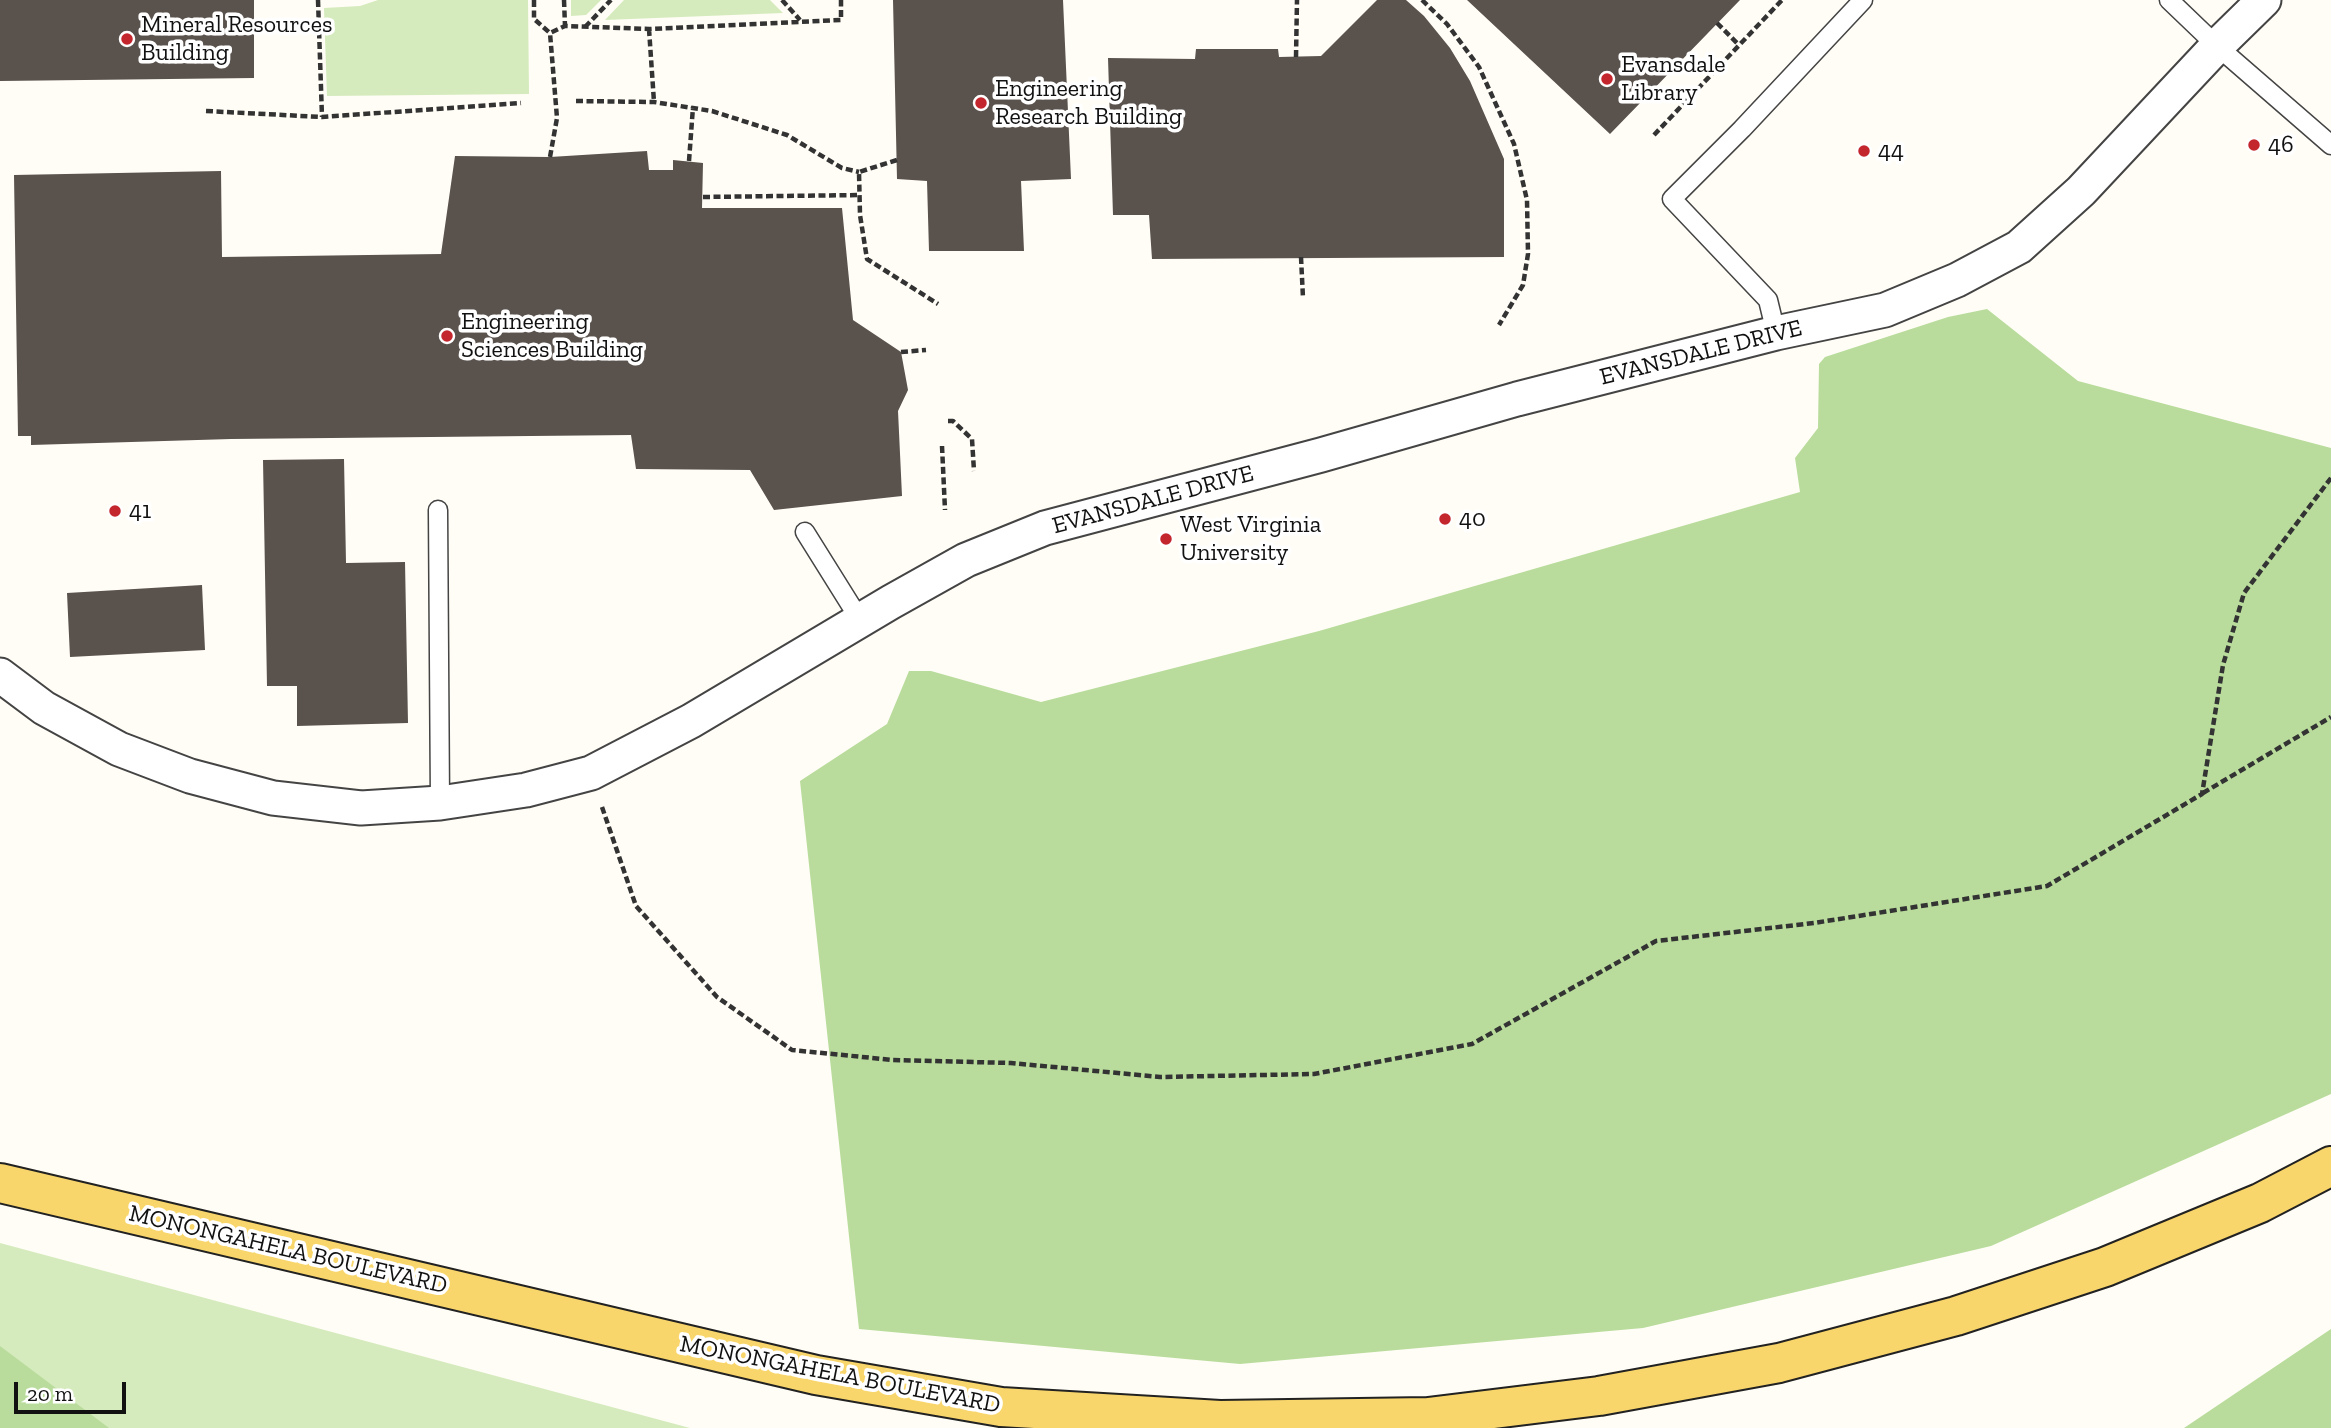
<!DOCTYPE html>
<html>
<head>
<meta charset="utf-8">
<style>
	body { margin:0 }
	#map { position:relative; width:2331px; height:1428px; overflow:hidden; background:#fffdf5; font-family:"Zilla Slab",serif }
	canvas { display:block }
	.scale { position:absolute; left:14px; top:1382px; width:112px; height:32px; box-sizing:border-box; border:4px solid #111; border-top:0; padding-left:9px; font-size:21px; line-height:24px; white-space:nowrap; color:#111; -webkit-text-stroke:5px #fff; paint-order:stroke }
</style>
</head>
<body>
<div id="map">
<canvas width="2331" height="1428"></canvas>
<div class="scale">20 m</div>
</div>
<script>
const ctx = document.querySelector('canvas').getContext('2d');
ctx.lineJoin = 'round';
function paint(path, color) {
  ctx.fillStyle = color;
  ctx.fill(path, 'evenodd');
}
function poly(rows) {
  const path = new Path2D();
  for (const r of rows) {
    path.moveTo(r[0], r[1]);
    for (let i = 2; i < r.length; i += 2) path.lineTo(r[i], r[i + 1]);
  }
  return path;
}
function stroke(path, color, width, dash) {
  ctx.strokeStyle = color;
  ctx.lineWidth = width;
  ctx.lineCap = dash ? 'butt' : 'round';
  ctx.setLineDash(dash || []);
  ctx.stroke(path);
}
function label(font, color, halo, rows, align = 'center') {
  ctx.font = font + ' "Zilla Slab",serif';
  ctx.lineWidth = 7;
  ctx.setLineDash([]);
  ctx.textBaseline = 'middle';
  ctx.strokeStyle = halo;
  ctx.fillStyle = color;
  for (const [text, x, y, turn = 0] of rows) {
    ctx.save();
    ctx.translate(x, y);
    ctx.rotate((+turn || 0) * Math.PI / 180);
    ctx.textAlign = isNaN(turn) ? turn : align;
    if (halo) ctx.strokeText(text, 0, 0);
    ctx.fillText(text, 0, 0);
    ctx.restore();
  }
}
const green = poly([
	[378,0,528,0,529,94,327,96,324,8,360,6],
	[571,0,601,0,586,15,571,16],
	[624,0,770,0,783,13,605,20],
	[0,1243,690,1428,0,1428]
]);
const forest = poly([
	[1987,309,2078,381,2331,448,2331,1094,1991,1246,1643,1328,1240,1364,859,1329,800,781,887,724,909,671,931,671,1041,702,1319,631,1800,492,1795,458,1818,428,1819,364,1825,357,1948,317],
	[2331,1329,2331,1428,2184,1428],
	[0,1346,109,1428,0,1428]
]);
const building = poly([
	[0,0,254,0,254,78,0,81],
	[893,0,1063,0,1071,179,1021,181,1024,251,929,251,927,181,897,179],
	[1377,0,1406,0,1424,16,1450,48,1470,81,1504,159,1504,257,1152,259,1149,215,1113,215,1108,58,1195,59,1196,49,1278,49,1279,57,1321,56],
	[1467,0,1740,0,1610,134],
	[647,151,649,170,673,170,673,160,703,163,702,208,842,208,853,320,901,352,908,390,898,411,902,496,774,510,750,470,636,469,631,435,231,439,31,445,31,436,18,436,14,175,221,171,222,257,441,254,455,156,550,157],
	[344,459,346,563,405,562,408,723,297,726,297,686,267,686,263,460],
	[202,585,205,650,70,657,67,593]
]);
const path = poly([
	[318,0,322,117],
	[534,0,534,19,550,33,565,26,649,29,841,20,841,0],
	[564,0,565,26],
	[782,0,800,20],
	[1422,0,1447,24,1479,67,1514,144,1527,200,1528,254,1523,285,1499,325],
	[1717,23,1739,45],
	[585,27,611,0],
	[649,29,654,102],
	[1296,57,1297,0],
	[576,101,654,102,712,111,787,135,842,168,859,172],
	[206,111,322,117,521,103],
	[1654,135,1782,0],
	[550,157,557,118,550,33],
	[897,160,859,172,860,215,867,259,938,304],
	[689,161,693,107],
	[703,197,860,195],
	[1301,257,1303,298],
	[901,352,926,350],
	[948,421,953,421,972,439,974,471],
	[942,446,945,510],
	[2203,793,2331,717],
	[602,807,636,906,717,997,792,1050,893,1060,1011,1063,1160,1077,1314,1074,1472,1044,1656,941,1814,923,2047,886,2202,794,2223,665,2244,593,2331,478]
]);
const service = poly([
	[2169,0,2217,46,2331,145],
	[1776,333,1768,300,1672,199,1742,129,1863,0],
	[438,510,440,803],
	[805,532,860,620]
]);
const minor = poly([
	[0,675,44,708,119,749,190,776,273,798,361,808,440,803,526,790,591,773,691,721,891,602,966,560,1045,528,1321,455,1517,399,1776,333,1885,310,1957,280,2019,247,2081,191,2217,46,2264,0]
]);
const primary = poly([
	[0,1183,816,1375,1001,1407,1220,1420,1428,1417,1599,1396,1779,1363,1956,1316,2105,1267,2260,1203,2331,1166]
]);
const markers = [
	[127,39,7,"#c4262e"],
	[1607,79,7,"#c4262e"],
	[981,103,7,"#c4262e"],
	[2254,145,7,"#c4262e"],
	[1864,151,7,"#c4262e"],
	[447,336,7,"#c4262e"],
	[115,511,7,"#c4262e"],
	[1445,519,7,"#c4262e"],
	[1166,539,7,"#c4262e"]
];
const poiNames = [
	["Mineral Resources",141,25],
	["Building",141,53],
	["Evansdale",1621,65],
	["Library",1621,93],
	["Engineering",995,89],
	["Research Building",995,117],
	["46",2268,145],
	["44",1878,151],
	["Engineering",461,322],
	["Sciences Building",461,350],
	["41",129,511],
	["40",1459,519],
	["West Virginia",1180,525],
	["University",1180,553]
];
const streetNames = [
	["EVANSDALE DRIVE",1701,353,-14],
	["EVANSDALE DRIVE",1153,500,-15],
	["MONONGAHELA BOULEVARD",288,1250,13],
	["MONONGAHELA BOULEVARD",840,1375,11]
];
paint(green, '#d5ebbd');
paint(forest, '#b9dc9c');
paint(building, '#5a524d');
stroke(service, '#444', 21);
stroke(minor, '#444', 37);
stroke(primary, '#222', 42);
stroke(path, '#333', 4.5, [7, 3.5]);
stroke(service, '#fff', 18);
stroke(minor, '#fff', 33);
stroke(primary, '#f9d66b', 38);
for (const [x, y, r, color] of markers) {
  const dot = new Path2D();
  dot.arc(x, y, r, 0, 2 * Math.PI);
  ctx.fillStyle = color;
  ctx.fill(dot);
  stroke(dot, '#fff', 2.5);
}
label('24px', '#111', '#fff', poiNames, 'left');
label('24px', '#111', '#fff', streetNames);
</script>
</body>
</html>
